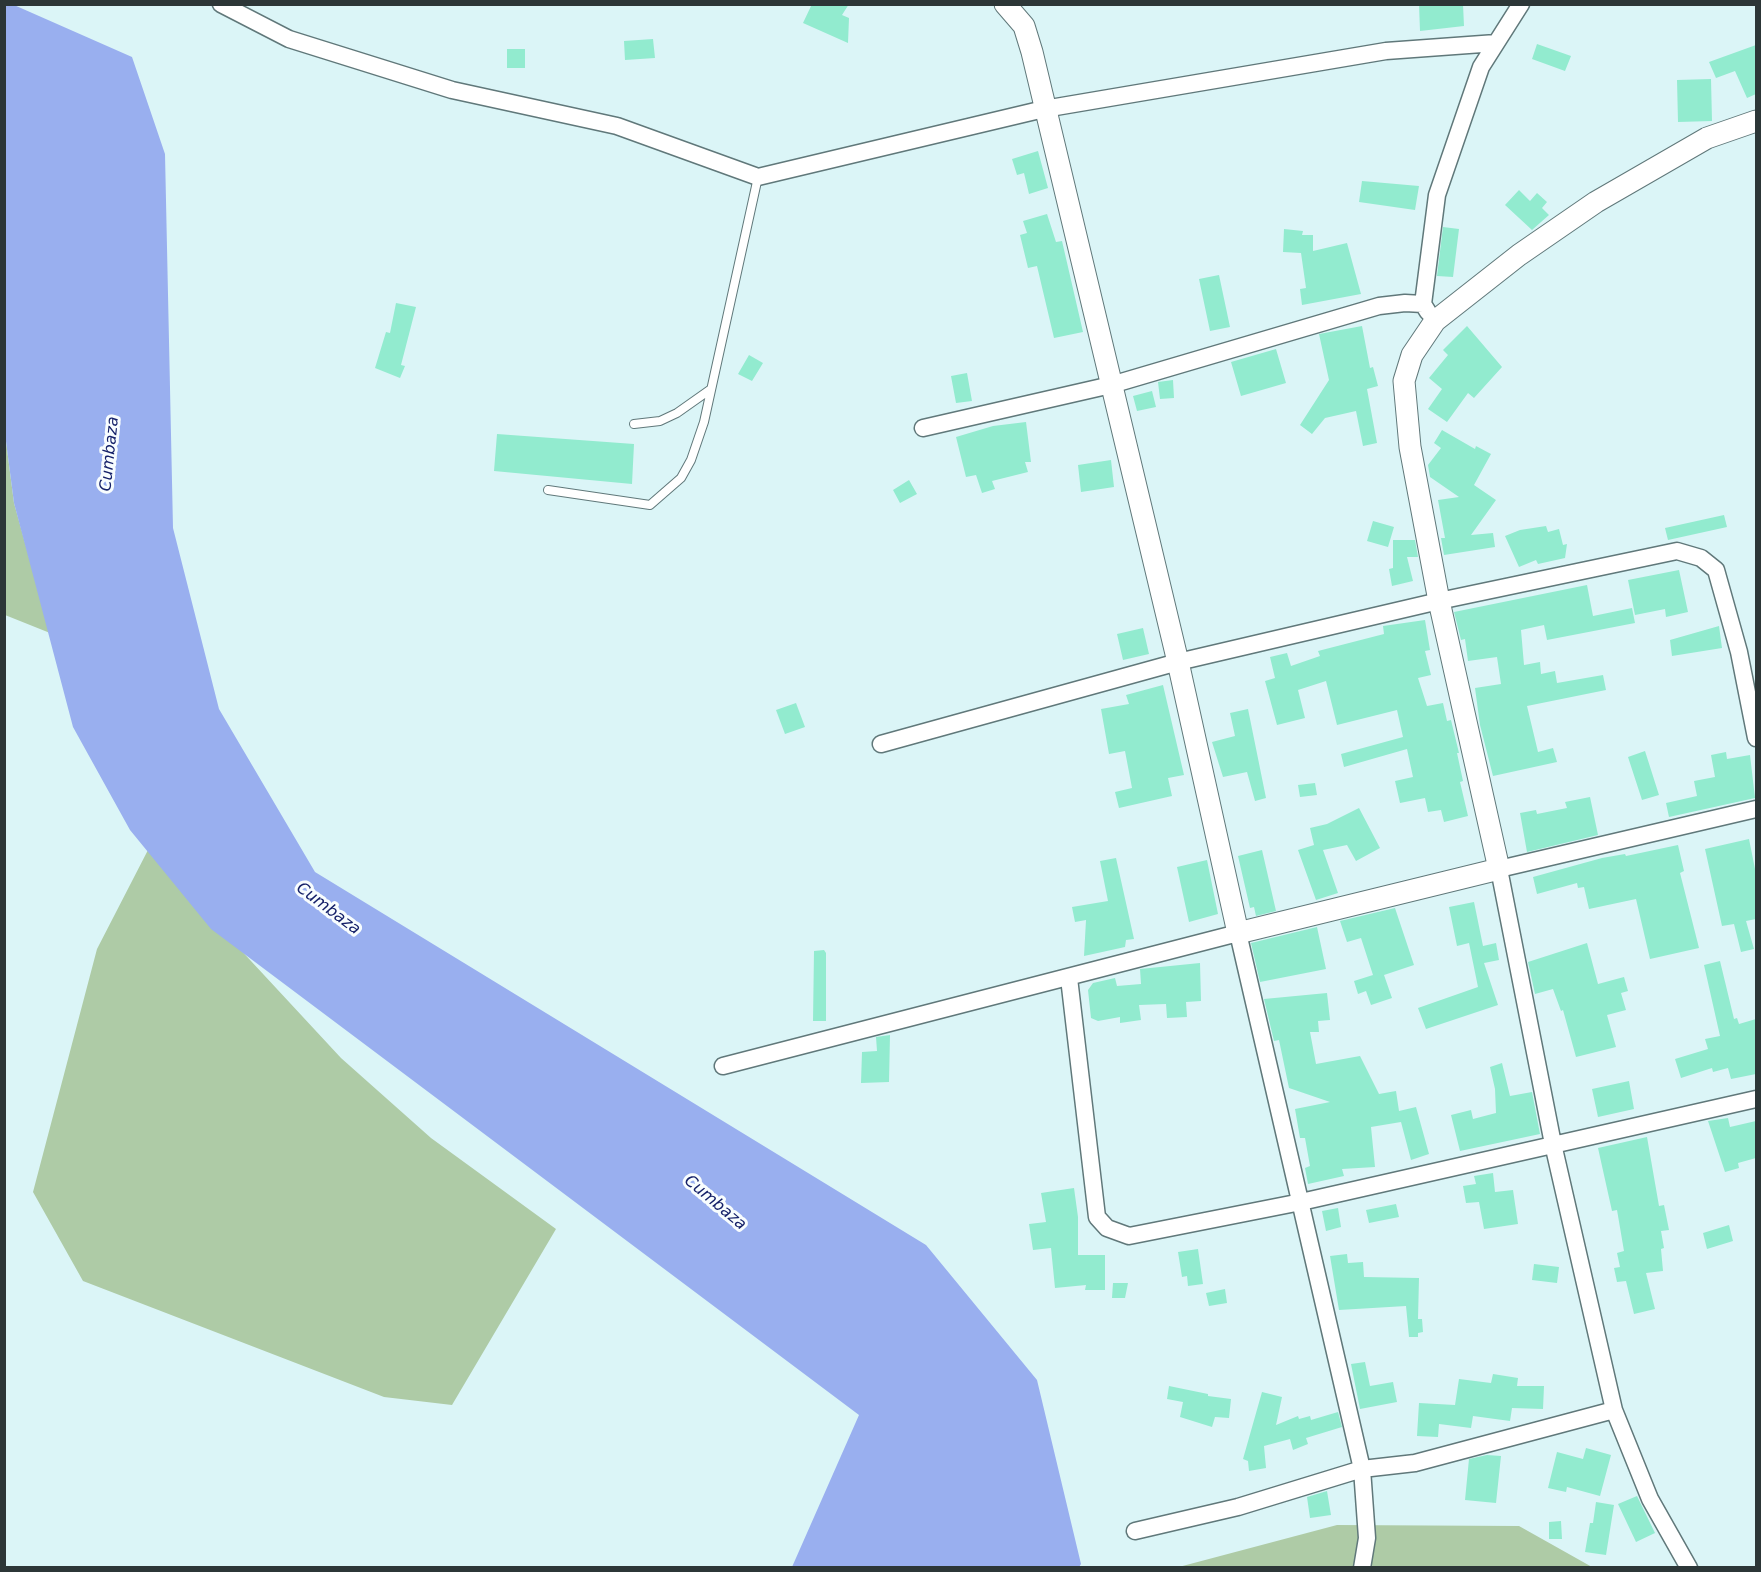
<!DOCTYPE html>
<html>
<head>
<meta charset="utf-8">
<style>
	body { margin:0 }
	#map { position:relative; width:1761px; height:1572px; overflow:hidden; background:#dbf5f7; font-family:"DejaVu Sans",sans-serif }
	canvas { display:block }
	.frame { position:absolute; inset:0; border:6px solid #2c3637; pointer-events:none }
</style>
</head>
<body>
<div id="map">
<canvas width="1761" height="1572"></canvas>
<div class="frame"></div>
</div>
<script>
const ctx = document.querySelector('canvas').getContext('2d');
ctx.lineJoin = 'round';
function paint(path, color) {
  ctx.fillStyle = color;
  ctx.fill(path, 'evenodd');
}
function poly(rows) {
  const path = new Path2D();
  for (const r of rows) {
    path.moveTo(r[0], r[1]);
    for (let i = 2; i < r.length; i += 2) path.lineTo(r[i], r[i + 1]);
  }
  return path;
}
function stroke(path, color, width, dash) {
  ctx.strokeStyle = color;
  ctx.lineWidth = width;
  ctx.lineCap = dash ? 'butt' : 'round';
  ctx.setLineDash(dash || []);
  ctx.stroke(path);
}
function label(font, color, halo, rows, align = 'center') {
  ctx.font = font + ' "DejaVu Sans",sans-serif';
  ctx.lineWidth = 6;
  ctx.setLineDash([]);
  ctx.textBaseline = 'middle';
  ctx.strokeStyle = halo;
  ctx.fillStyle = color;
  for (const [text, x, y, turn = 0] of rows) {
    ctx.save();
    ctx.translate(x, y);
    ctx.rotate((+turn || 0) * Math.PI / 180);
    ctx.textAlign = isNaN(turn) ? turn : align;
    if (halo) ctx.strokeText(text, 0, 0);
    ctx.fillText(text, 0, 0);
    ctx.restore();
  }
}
const green = poly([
	[4,426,14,503,50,633,5,615],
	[148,850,341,1058,431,1138,556,1229,452,1405,384,1397,83,1281,33,1192,97,949],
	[1337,1525,1519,1526,1592,1567,1175,1568]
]);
const water = poly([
	[4,5,14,5,132,57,165,154,173,528,219,709,315,872,926,1245,1037,1380,1081,1564,1079,1567,792,1567,859,1415,211,929,130,830,73,727,14,503,4,426]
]);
const building = poly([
	[812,4,849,4,842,15,849,18,848,43,803,23],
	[1419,4,1463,4,1464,26,1420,31],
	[653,39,655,58,625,60,624,41],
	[1537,44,1571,56,1565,71,1532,59],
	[1756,45,1756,94,1747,98,1735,71,1716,78,1709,62],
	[507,49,525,49,525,68,507,68],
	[1711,79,1712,121,1678,122,1677,80],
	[1038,151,1048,188,1029,194,1024,173,1017,175,1012,159],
	[1362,181,1419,186,1415,210,1359,202],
	[1519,190,1530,201,1537,193,1547,202,1542,208,1549,215,1532,230,1505,205],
	[1047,214,1056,242,1062,241,1083,332,1054,338,1037,266,1028,268,1020,235,1027,233,1023,221],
	[1443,227,1459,229,1453,277,1437,276],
	[1284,229,1303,231,1302,235,1313,235,1313,251,1347,243,1361,294,1302,305,1300,289,1306,288,1301,253,1283,252],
	[1219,275,1230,327,1210,331,1199,279],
	[396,303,416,307,401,365,405,366,400,378,375,368,386,332,390,333],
	[1362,326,1370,368,1373,367,1378,386,1367,389,1377,443,1363,446,1356,411,1325,418,1312,434,1300,425,1329,380,1319,334],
	[1467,326,1502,367,1474,398,1468,393,1447,422,1428,409,1442,389,1429,378,1448,355,1443,350],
	[1276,349,1286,383,1241,396,1231,362],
	[749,355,763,363,752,381,738,374],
	[967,373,972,401,956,403,951,376],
	[1173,380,1174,398,1160,399,1158,382],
	[1152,391,1156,407,1137,411,1133,396],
	[1026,422,1031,462,1025,462,1028,472,992,481,995,489,982,493,976,475,966,477,956,437,993,426],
	[1442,430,1475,449,1476,446,1491,454,1474,485,1496,500,1471,535,1493,533,1495,547,1444,555,1441,538,1445,538,1438,500,1459,497,1430,477,1428,465,1441,448,1434,443],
	[497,434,634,444,632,484,494,471],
	[1111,460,1114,487,1081,492,1078,465],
	[909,480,917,494,900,503,893,490],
	[1724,515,1727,527,1668,540,1665,528],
	[1373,521,1394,527,1388,547,1367,541],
	[1546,526,1548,532,1559,529,1563,545,1567,544,1565,558,1538,564,1536,560,1519,567,1505,536,1520,530],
	[1393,540,1415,540,1418,557,1407,557,1413,581,1392,586,1389,569,1393,568],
	[1679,570,1688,612,1666,617,1665,609,1635,615,1628,580],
	[1587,585,1593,616,1632,608,1635,623,1547,640,1544,625,1521,630,1524,665,1540,662,1541,674,1555,671,1557,683,1603,675,1606,690,1527,706,1538,752,1553,748,1557,762,1493,776,1480,725,1475,688,1501,684,1497,657,1468,661,1465,639,1461,640,1454,612],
	[1425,620,1430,650,1425,651,1431,675,1418,678,1427,706,1443,703,1447,721,1451,720,1459,753,1457,753,1463,781,1460,782,1468,816,1444,822,1441,810,1428,812,1425,798,1400,803,1395,781,1413,777,1407,749,1344,767,1341,754,1403,737,1397,710,1337,725,1326,681,1298,690,1305,718,1277,725,1265,681,1275,678,1270,657,1287,653,1291,666,1320,656,1318,651,1384,634,1383,626],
	[1719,626,1722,648,1672,656,1670,640],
	[1143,628,1149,654,1123,660,1117,634],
	[1163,685,1184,775,1168,778,1172,796,1119,808,1115,792,1132,788,1125,751,1109,754,1101,709,1129,704,1126,695],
	[796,703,805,727,785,734,776,710],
	[1248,709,1266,798,1255,801,1247,772,1223,777,1212,742,1235,736,1230,713],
	[1645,751,1659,795,1642,800,1628,757],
	[1726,752,1727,759,1750,755,1755,798,1669,817,1666,803,1697,796,1694,781,1715,777,1711,755],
	[1315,783,1317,795,1300,797,1298,785],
	[1590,797,1598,835,1527,852,1520,813,1536,810,1537,814,1567,808,1565,802],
	[1359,808,1380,848,1356,861,1347,845,1323,850,1338,893,1316,900,1298,850,1314,845,1310,828,1327,824],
	[1749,839,1756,874,1756,919,1746,921,1754,949,1741,952,1734,924,1722,926,1705,849],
	[1678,845,1684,871,1680,873,1699,948,1650,959,1636,899,1589,909,1584,887,1578,888,1577,883,1537,894,1533,877,1602,858,1625,854,1626,856],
	[1262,850,1276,911,1256,916,1254,907,1250,908,1238,856],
	[1116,858,1134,939,1126,940,1125,947,1084,956,1086,920,1075,922,1072,907,1108,901,1100,861],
	[1207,860,1218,914,1189,922,1177,867],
	[1474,902,1483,946,1496,943,1499,960,1484,963,1498,1005,1426,1029,1418,1008,1478,987,1469,943,1457,946,1449,907],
	[1395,908,1414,965,1384,975,1392,998,1371,1005,1366,991,1358,994,1354,981,1373,975,1361,938,1347,942,1340,921],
	[1317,927,1326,969,1260,982,1251,943],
	[1587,943,1598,984,1624,977,1628,991,1621,993,1626,1010,1607,1015,1616,1047,1576,1057,1563,1010,1561,1011,1553,989,1535,994,1528,962],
	[824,950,826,953,826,1021,813,1021,814,951],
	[1720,961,1734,1019,1737,1018,1739,1024,1756,1019,1756,1074,1731,1079,1728,1068,1713,1072,1712,1068,1681,1078,1675,1059,1708,1049,1705,1039,1720,1036,1704,965],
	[1200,963,1201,1001,1186,1002,1187,1017,1167,1018,1166,1004,1139,1005,1141,1020,1120,1023,1120,1017,1098,1021,1091,1018,1088,990,1093,983,1115,978,1117,986,1141,984,1140,969],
	[1327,993,1330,1020,1318,1021,1319,1032,1310,1032,1316,1064,1360,1056,1379,1094,1396,1091,1399,1111,1416,1107,1429,1154,1411,1160,1401,1122,1371,1127,1375,1167,1342,1169,1344,1176,1308,1184,1305,1168,1310,1166,1305,1138,1300,1138,1295,1109,1330,1102,1289,1088,1279,1040,1274,1041,1264,999],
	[890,1035,889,1082,861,1083,862,1052,877,1051,876,1037],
	[1502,1063,1510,1096,1532,1092,1540,1134,1460,1151,1451,1115,1471,1110,1473,1119,1496,1113,1495,1089,1490,1067],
	[1629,1081,1634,1109,1598,1117,1592,1089],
	[1728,1118,1730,1127,1756,1121,1756,1158,1738,1163,1739,1168,1725,1172,1708,1121],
	[1647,1137,1659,1206,1664,1205,1669,1230,1661,1231,1664,1248,1661,1249,1663,1271,1646,1273,1655,1309,1634,1314,1626,1281,1617,1282,1614,1268,1620,1267,1617,1253,1624,1251,1617,1210,1612,1211,1598,1148],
	[1493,1173,1495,1192,1513,1190,1518,1224,1484,1229,1479,1202,1466,1203,1463,1186,1476,1184,1474,1176],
	[1074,1188,1078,1217,1078,1255,1105,1255,1105,1290,1085,1290,1086,1285,1055,1288,1051,1248,1033,1250,1029,1224,1046,1222,1041,1193],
	[1396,1204,1399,1217,1369,1223,1366,1210],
	[1338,1208,1341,1227,1326,1231,1322,1211],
	[1729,1225,1733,1241,1707,1249,1703,1233],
	[1198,1249,1203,1284,1188,1286,1187,1276,1182,1277,1178,1252],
	[1347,1254,1348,1263,1363,1262,1364,1277,1419,1278,1418,1319,1422,1319,1423,1332,1418,1333,1418,1337,1409,1337,1406,1306,1339,1310,1330,1256],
	[1534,1264,1559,1267,1557,1283,1532,1280],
	[1113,1283,1128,1283,1125,1298,1112,1298],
	[1225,1289,1227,1303,1209,1306,1206,1293],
	[1365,1362,1370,1386,1393,1382,1397,1402,1360,1409,1351,1364],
	[1493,1374,1518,1378,1517,1386,1544,1386,1543,1409,1512,1408,1510,1421,1473,1416,1471,1428,1439,1424,1438,1437,1417,1436,1419,1403,1455,1405,1459,1379,1491,1383],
	[1169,1386,1208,1394,1208,1396,1231,1399,1229,1418,1215,1417,1212,1427,1180,1417,1183,1402,1167,1399],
	[1262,1392,1282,1397,1276,1425,1298,1416,1299,1419,1310,1416,1311,1420,1338,1412,1342,1427,1306,1438,1308,1444,1293,1450,1290,1439,1264,1446,1266,1468,1249,1471,1248,1461,1243,1459],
	[1586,1448,1611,1455,1600,1496,1567,1487,1566,1492,1548,1488,1557,1452,1583,1459],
	[1487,1455,1501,1456,1496,1503,1465,1500,1469,1459],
	[1327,1491,1331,1515,1310,1518,1307,1497],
	[1637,1496,1655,1533,1636,1542,1618,1504],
	[1596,1502,1614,1505,1606,1555,1585,1552,1590,1523,1593,1523],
	[1561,1521,1562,1539,1549,1539,1549,1522]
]);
const service = poly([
	[634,424,660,421,677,413,711,389],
	[548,490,650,505,681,478,691,460,704,422,758,177]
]);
const minor = poly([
	[221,4,289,39,452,90,617,126,758,177,1044,109,1386,51,1496,43],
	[1428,312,1423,304,1437,195,1481,67,1521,4],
	[923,428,1111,385,1379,306,1405,303,1423,304],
	[881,744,1178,662,1439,601,1677,551,1701,558,1716,570,1739,652,1756,738],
	[1069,978,1097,1217,1107,1228,1129,1236,1301,1202,1756,1099],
	[723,1066,1238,933,1362,1469,1367,1538,1362,1568],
	[1135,1531,1238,1507,1362,1469,1415,1463,1614,1410],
	[1689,1568,1650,1499,1614,1410,1553,1144,1499,869,1756,809]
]);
const tertiary = poly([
	[1005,4,1024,26,1032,52,1178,662,1238,933,1499,869,1439,601,1410,447,1404,381,1412,355,1435,321,1519,255,1596,202,1707,138,1756,121]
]);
const waterNames = [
	["Cumbaza",110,454,-84],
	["Cumbaza",328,909,37],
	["Cumbaza",715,1203,40]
];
paint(green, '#aecba6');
paint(water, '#99afef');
paint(building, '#92ebcf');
stroke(service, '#60787a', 10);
stroke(minor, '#60787a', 19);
stroke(tertiary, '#60787a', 23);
stroke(service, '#fff', 8);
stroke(minor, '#fff', 16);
stroke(tertiary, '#fff', 21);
label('italic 16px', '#152169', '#f8fdfe', waterNames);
</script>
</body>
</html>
